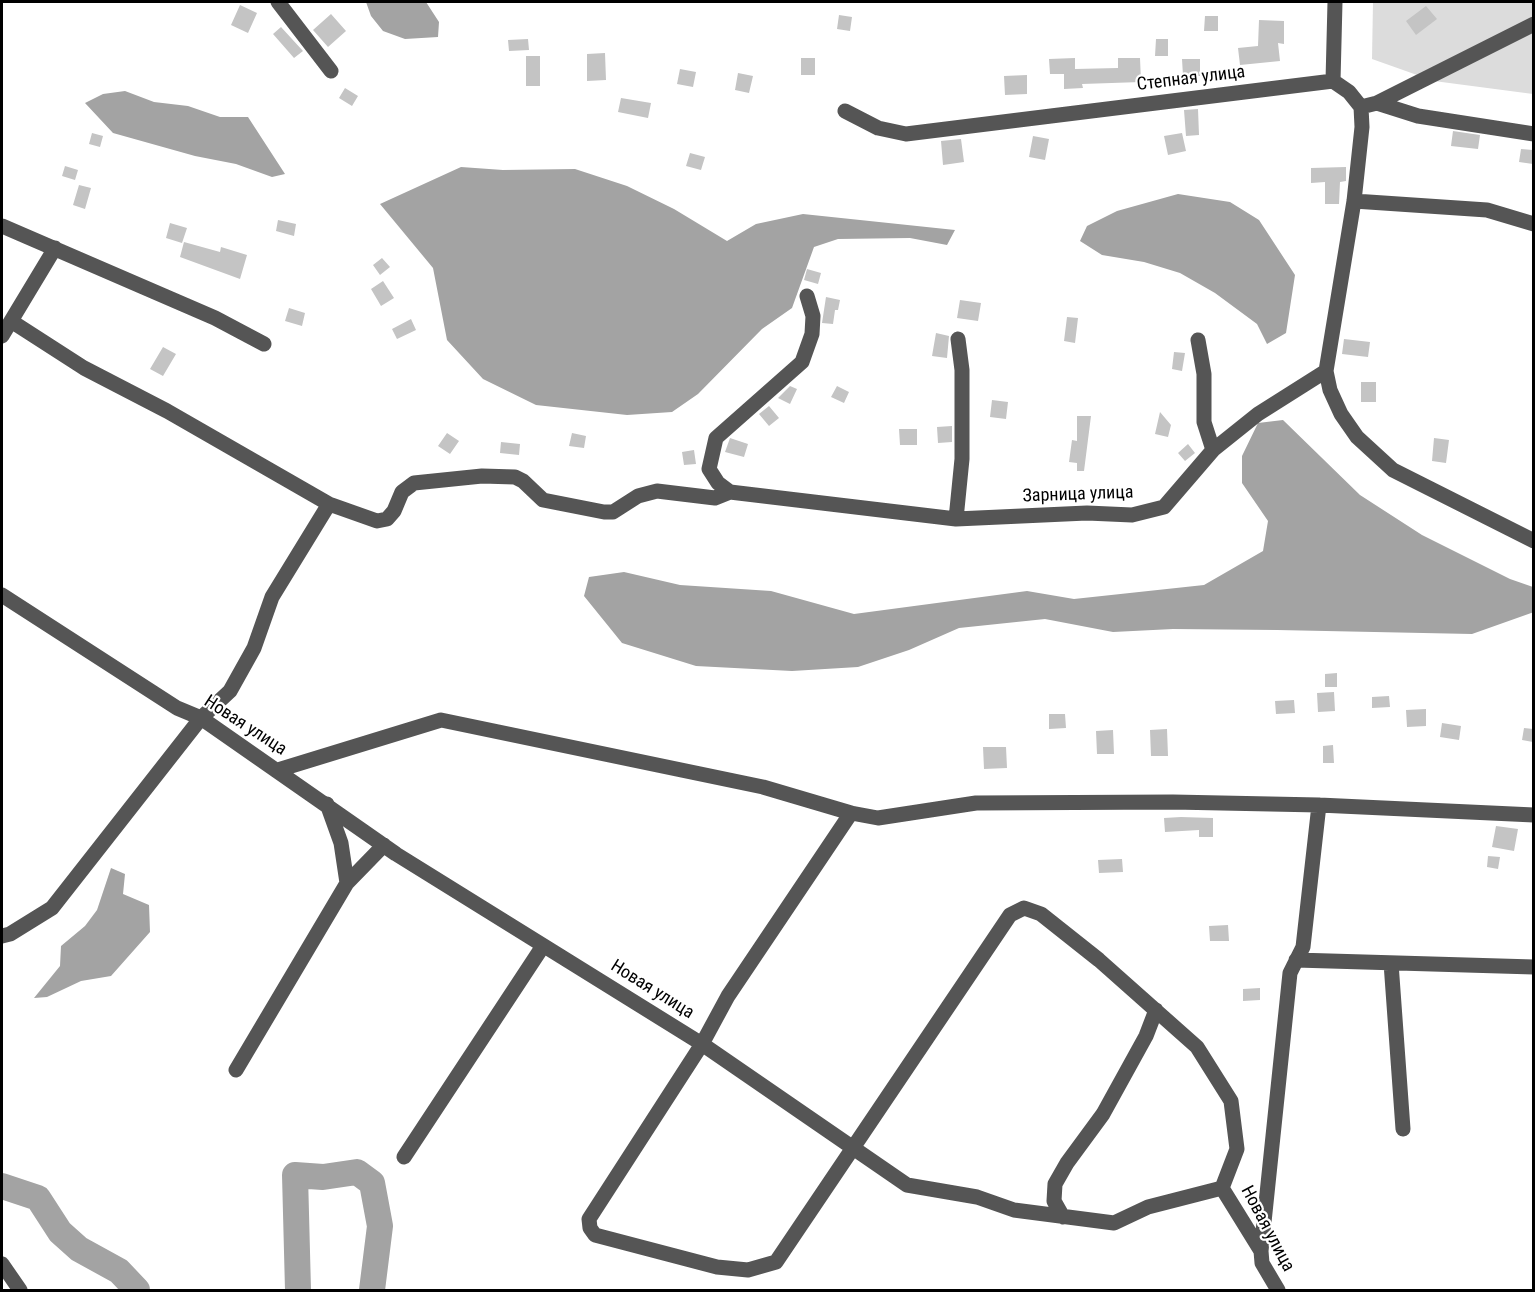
<!DOCTYPE html>
<html>
<head>
<meta charset="utf-8">
<style>
	body { margin:0 }
	#map { position:relative; width:1535px; height:1292px; overflow:hidden; background:#fff; font-family:"Roboto Condensed",sans-serif }
	canvas { display:block }
	.frame { position:absolute; inset:0; border:3px solid #000; pointer-events:none }
</style>
</head>
<body>
<div id="map">
<canvas width="1535" height="1292"></canvas>
<div class="frame"></div>
</div>
<script>
const ctx = document.querySelector('canvas').getContext('2d');
ctx.lineJoin = 'round';
function paint(path, color) {
  ctx.fillStyle = color;
  ctx.fill(path, 'evenodd');
}
function poly(rows) {
  const path = new Path2D();
  for (const r of rows) {
    path.moveTo(r[0], r[1]);
    for (let i = 2; i < r.length; i += 2) path.lineTo(r[i], r[i + 1]);
  }
  return path;
}
function stroke(path, color, width, dash) {
  ctx.strokeStyle = color;
  ctx.lineWidth = width;
  ctx.lineCap = dash ? 'butt' : 'round';
  ctx.setLineDash(dash || []);
  ctx.stroke(path);
}
function label(font, color, halo, rows, align = 'center') {
  ctx.font = font + ' "Roboto Condensed",sans-serif';
  ctx.lineWidth = 4.5;
  ctx.setLineDash([]);
  ctx.textBaseline = 'middle';
  ctx.strokeStyle = halo;
  ctx.fillStyle = color;
  for (const [text, x, y, turn = 0] of rows) {
    ctx.save();
    ctx.translate(x, y);
    ctx.rotate((+turn || 0) * Math.PI / 180);
    ctx.textAlign = isNaN(turn) ? turn : align;
    if (halo) ctx.strokeText(text, 0, 0);
    ctx.fillText(text, 0, 0);
    ctx.restore();
  }
}
const green = poly([
	[1373,2,1533,2,1533,94,1434,81,1372,59]
]);
const water = poly([
	[366,2,426,2,439,22,438,37,405,39,383,31,371,16],
	[125,91,154,102,188,106,220,117,248,117,285,174,272,177,236,164,195,156,113,133,85,103,103,94],
	[461,167,503,170,575,169,627,186,674,209,727,241,756,224,803,214,955,230,947,245,910,238,838,239,814,247,792,308,762,329,698,394,672,412,627,415,536,405,483,379,447,340,433,268,380,204],
	[1178,194,1230,202,1259,220,1295,275,1286,333,1267,344,1257,324,1215,293,1180,273,1144,262,1102,255,1080,241,1087,226,1117,211],
	[1283,420,1360,495,1422,535,1510,579,1533,587,1534,612,1472,634,1277,630,1173,629,1113,632,1045,619,959,628,909,650,858,667,792,671,696,666,622,643,584,596,589,577,624,572,680,585,771,591,854,614,1027,591,1074,599,1204,585,1263,551,1268,521,1242,483,1242,456,1258,423],
	[111,868,125,874,123,894,149,905,150,932,111,976,81,981,47,997,34,998,60,966,61,946,85,926,97,910]
]);
const river = poly([
	[2,1186,38,1198,60,1232,79,1249,119,1271,137,1290],
	[298,1290,295,1175,323,1177,357,1172,372,1183,380,1226,372,1290]
]);
const building = poly([
	[240,5,257,13,248,33,231,25],
	[1426,6,1437,19,1416,35,1406,21],
	[331,14,346,31,328,47,313,30],
	[839,15,852,17,850,31,837,29],
	[1205,16,1218,16,1218,31,1204,31],
	[1259,20,1284,21,1284,44,1278,43,1280,61,1240,65,1238,48,1258,46],
	[281,27,303,51,294,58,273,34],
	[528,39,529,50,509,51,508,40],
	[1156,39,1168,39,1168,56,1155,56],
	[605,53,606,80,587,81,587,54],
	[526,56,540,56,540,86,526,86],
	[801,58,815,58,815,75,801,75],
	[1075,58,1075,69,1118,68,1118,58,1140,58,1141,82,1082,84,1083,88,1064,89,1064,74,1050,74,1049,59],
	[1182,59,1200,59,1200,76,1183,76],
	[680,69,696,72,693,87,677,84],
	[738,73,753,76,749,93,735,90],
	[1027,75,1027,94,1005,95,1004,76],
	[345,88,358,96,352,106,339,98],
	[621,98,651,103,648,118,618,112],
	[1198,109,1199,135,1186,136,1184,110],
	[1453,131,1480,135,1478,149,1451,146],
	[92,133,103,136,100,147,89,144],
	[1182,133,1186,151,1168,155,1164,136],
	[1033,136,1049,139,1045,160,1029,157],
	[961,139,964,162,943,165,941,141],
	[1521,149,1533,150,1533,164,1519,162],
	[690,153,705,157,701,170,686,166],
	[65,166,78,170,75,180,62,176],
	[1346,167,1346,181,1340,182,1339,204,1325,204,1325,182,1311,183,1311,168],
	[79,185,91,188,85,209,73,205],
	[278,220,296,224,294,236,276,231],
	[170,223,187,228,182,243,166,238],
	[184,242,220,252,221,247,247,255,240,279,180,257],
	[382,258,390,267,380,275,373,265],
	[807,269,821,273,818,284,804,280],
	[383,281,394,298,381,306,371,289],
	[826,297,840,300,838,310,835,310,833,324,822,323],
	[960,300,981,303,978,321,957,318],
	[289,308,305,313,302,326,285,321],
	[1067,317,1078,318,1075,343,1064,341],
	[411,319,416,330,397,339,392,329],
	[936,333,949,336,947,358,932,356],
	[1344,339,1370,342,1368,357,1342,354],
	[163,347,176,354,163,376,150,369],
	[1174,352,1185,353,1182,371,1172,369],
	[1361,382,1376,382,1376,402,1361,402],
	[790,386,797,389,790,404,778,398],
	[837,386,849,392,844,403,831,397],
	[992,400,1008,402,1006,419,990,417],
	[769,406,779,418,769,426,759,414],
	[1160,412,1171,425,1168,437,1155,434],
	[1077,416,1091,416,1084,471,1077,471,1077,463,1069,462,1072,440,1077,441],
	[952,426,952,442,938,443,937,427],
	[899,429,917,429,917,445,900,445],
	[447,433,459,441,450,454,438,446],
	[572,433,586,436,584,448,569,446],
	[730,438,748,444,744,457,725,452],
	[1434,438,1449,440,1446,463,1432,461],
	[501,442,520,444,519,455,500,453],
	[1188,444,1195,453,1185,461,1178,453],
	[694,450,696,464,684,465,682,452],
	[1337,673,1337,687,1325,687,1325,674],
	[1334,692,1335,711,1318,712,1317,693],
	[1389,696,1390,707,1372,708,1372,697],
	[1294,700,1295,713,1276,714,1275,701],
	[1426,709,1426,726,1407,727,1406,710],
	[1049,714,1065,714,1066,728,1049,729],
	[1442,723,1461,726,1459,740,1440,737],
	[1524,728,1533,729,1533,742,1522,740],
	[1167,729,1168,756,1151,756,1150,730],
	[1113,730,1114,754,1097,754,1096,731],
	[1333,745,1334,763,1323,763,1323,746],
	[983,747,1006,747,1007,768,984,769],
	[1181,817,1213,818,1213,837,1199,837,1199,830,1165,832,1164,818],
	[1496,826,1518,829,1514,851,1492,847],
	[1488,856,1500,857,1498,869,1487,867],
	[1122,859,1123,872,1099,873,1098,860],
	[1228,925,1229,941,1210,941,1209,926],
	[1260,988,1260,1000,1243,1001,1243,989]
]);
const minor = poly([
	[278,2,331,71],
	[1333,81,1335,2],
	[1377,103,1534,24],
	[1361,107,1362,127,1354,201,1326,371,1330,390,1341,414,1357,437,1393,470,1534,541],
	[845,111,878,128,906,134,1333,81,1349,92,1361,107,1377,103,1418,116,1534,134],
	[1354,201,1487,210,1534,224],
	[2,226,215,318,264,344],
	[11,321,84,368,167,411,329,504,377,521,387,519,394,511,402,492,414,483,482,476,515,477,523,481,543,500,604,512,613,512,638,496,657,491,715,498,730,492,956,519,1087,513,1132,515,1164,507,1213,450,1258,414,1326,371],
	[2,336,55,248],
	[1198,340,1204,374,1204,422,1213,450],
	[730,492,718,483,709,469,716,438,802,362,812,334,813,316,807,296],
	[956,519,962,459,962,370,958,339],
	[2,595,177,708,201,718,396,854,702,1044,907,1185,977,1197,1014,1210,1114,1223,1148,1207,1222,1188,1261,1251,1262,1263,1278,1290],
	[278,770,441,720,763,787,851,813],
	[327,804,341,843,347,883],
	[2,936,10,934,52,908,201,718,230,691,254,648,272,597,329,504],
	[1296,960,1534,967],
	[1391,963,1403,1129],
	[236,1070,347,883,384,845],
	[404,1157,543,946],
	[1222,1188,1237,1149,1231,1101,1197,1047,1099,960,1041,914,1024,908,1010,915,776,1262,748,1270,717,1267,595,1235,590,1228,589,1219,702,1044,728,996,851,813,878,818,976,803,1173,802,1319,805,1534,815],
	[1063,1217,1054,1201,1055,1184,1067,1163,1103,1114,1146,1036,1156,1010],
	[1261,1251,1290,973,1303,947,1319,805],
	[2,1264,20,1290]
]);
const streetNames = [
	["Степная улица",1191,79,-7],
	["Зарница улица",1078,495,-2],
	["Новая улица",245,726,33],
	["Новая улица",652,990,32],
	["Новая улица",1267,1229,62]
];
paint(green, '#dcdcdc');
paint(water, '#a3a3a3');
stroke(river, '#a3a3a3', 26);
paint(building, '#c4c4c4');
stroke(minor, '#555', 15);
label('18px', '#000', '#fff', streetNames);
</script>
</body>
</html>
